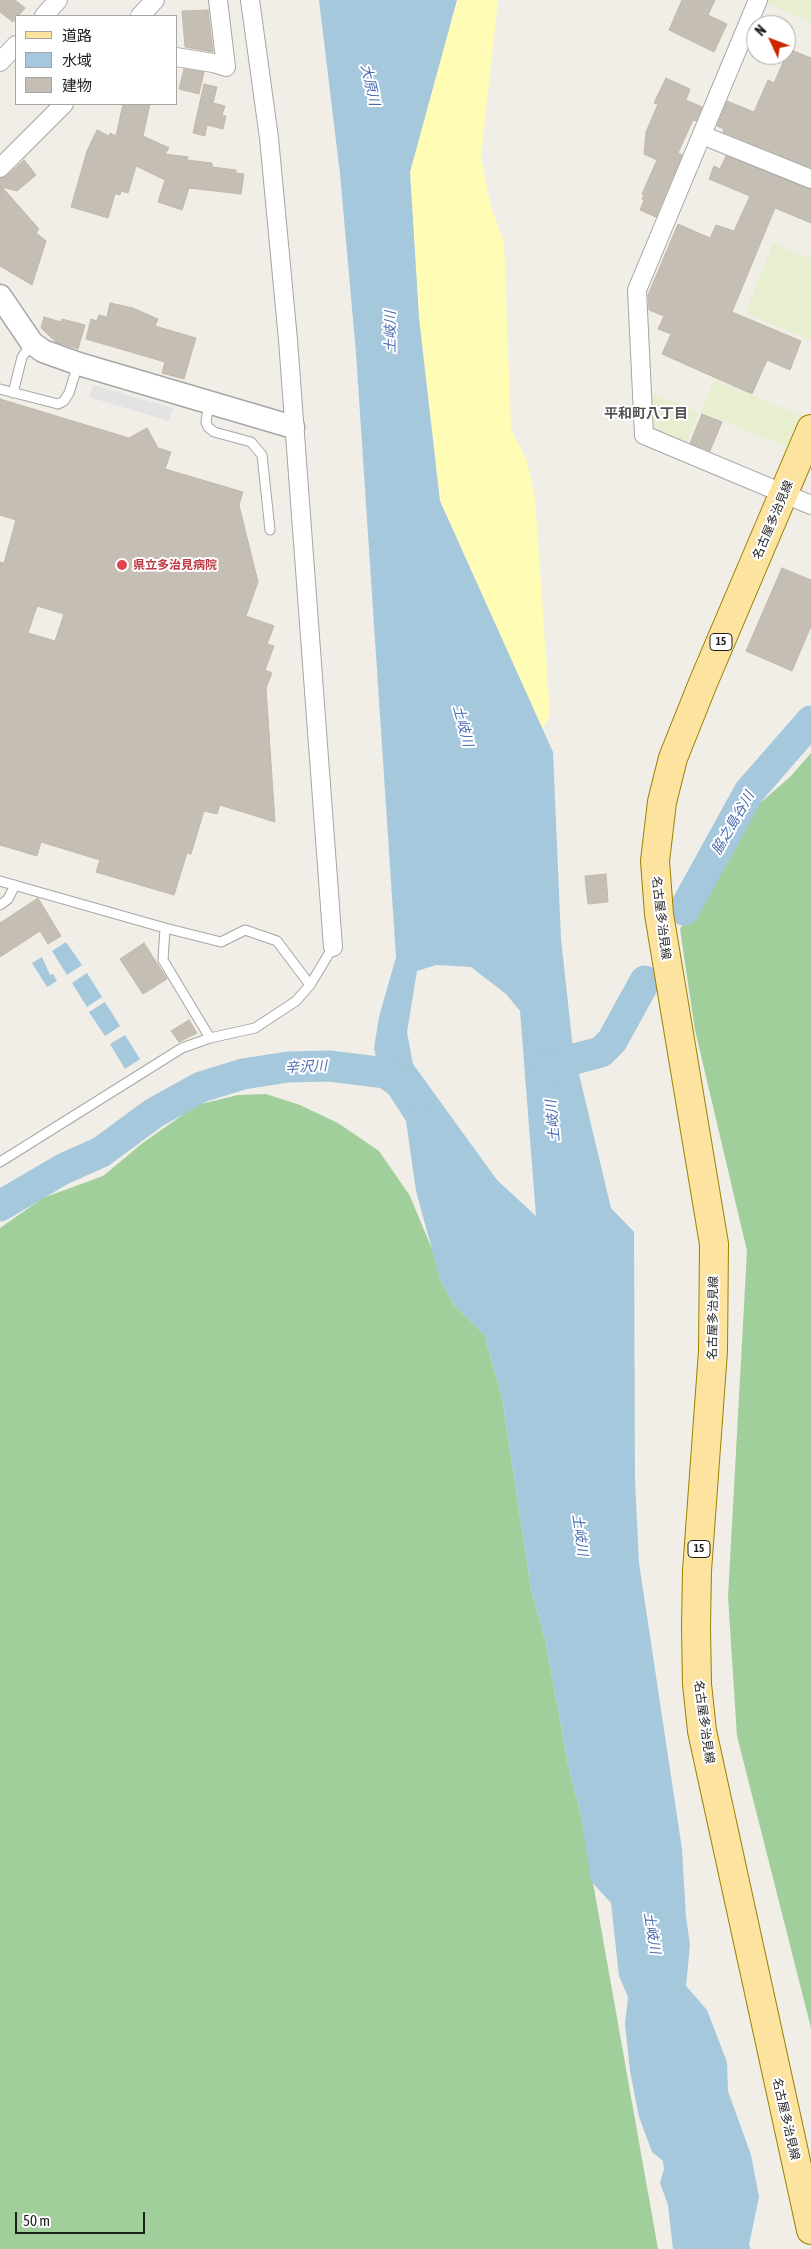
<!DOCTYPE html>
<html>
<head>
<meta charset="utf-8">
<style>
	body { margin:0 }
	#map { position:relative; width:811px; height:2249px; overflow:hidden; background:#f0eee6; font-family:"Asap Condensed","Noto Sans JP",sans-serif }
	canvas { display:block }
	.legend { position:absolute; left:15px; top:15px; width:162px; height:90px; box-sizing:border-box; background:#fff; border:1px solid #a5a5a5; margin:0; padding:6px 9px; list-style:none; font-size:15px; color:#1f1f1f }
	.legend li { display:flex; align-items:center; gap:10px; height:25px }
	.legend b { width:25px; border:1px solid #a5a5a5 }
	.north { position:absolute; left:746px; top:15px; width:50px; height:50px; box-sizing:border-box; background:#fff; border:1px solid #a5a5a5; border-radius:50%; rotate:313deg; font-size:14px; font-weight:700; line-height:20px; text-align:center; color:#1f1f1f }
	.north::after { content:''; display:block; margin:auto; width:18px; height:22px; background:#ce2301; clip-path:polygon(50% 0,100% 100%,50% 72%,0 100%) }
	.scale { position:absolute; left:15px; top:2212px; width:130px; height:22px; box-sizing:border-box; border:2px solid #1f1f1f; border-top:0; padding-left:6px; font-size:15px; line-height:18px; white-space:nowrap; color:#1f1f1f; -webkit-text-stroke:4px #fff; paint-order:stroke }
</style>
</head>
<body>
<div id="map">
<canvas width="811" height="2249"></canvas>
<ul class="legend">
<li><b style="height:6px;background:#fce39f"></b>道路</li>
<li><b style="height:14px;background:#a6c8dd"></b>水域</li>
<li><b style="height:14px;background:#c5beb5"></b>建物</li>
</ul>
<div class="north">N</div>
<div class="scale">50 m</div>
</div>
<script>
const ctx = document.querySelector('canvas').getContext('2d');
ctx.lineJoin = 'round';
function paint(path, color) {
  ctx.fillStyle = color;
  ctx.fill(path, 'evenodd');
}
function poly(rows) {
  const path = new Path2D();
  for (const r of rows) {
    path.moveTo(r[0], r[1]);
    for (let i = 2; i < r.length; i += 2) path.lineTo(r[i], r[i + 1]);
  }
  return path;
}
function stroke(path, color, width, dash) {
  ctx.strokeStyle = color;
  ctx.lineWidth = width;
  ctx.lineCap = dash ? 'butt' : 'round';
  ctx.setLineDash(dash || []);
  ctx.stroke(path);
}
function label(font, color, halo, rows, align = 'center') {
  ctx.font = font + ' "Asap Condensed","Noto Sans JP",sans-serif';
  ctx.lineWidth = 4;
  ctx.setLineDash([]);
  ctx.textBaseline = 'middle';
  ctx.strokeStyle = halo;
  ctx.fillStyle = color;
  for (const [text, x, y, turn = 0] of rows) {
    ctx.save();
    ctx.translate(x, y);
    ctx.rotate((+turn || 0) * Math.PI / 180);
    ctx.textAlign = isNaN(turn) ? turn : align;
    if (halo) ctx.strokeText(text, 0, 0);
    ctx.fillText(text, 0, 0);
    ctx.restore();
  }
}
const farmland = poly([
	[766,0,811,0,811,22,764,3],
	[773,243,811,259,811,340,745,313],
	[714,380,803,416,790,448,700,412],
	[650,393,699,412,686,445,655,433,649,419]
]);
const forest = poly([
	[811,753,811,2028,737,1736,728,1597,747,1251,695,1030,680,929,736,824,790,777],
	[266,1094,300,1105,338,1123,379,1151,410,1196,434,1254,441,1282,454,1305,484,1334,502,1397,531,1589,546,1643,569,1769,581,1815,658,2249,0,2249,0,1228,43,1198,103,1176,144,1142,197,1105,238,1095]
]);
const sand = poly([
	[457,0,498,0,481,157,491,208,504,241,511,429,527,461,535,498,550,715,542,729,440,501,419,318,410,172]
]);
const parking = poly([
	[93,385,173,408,169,421,89,397]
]);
const water = poly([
	[319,0,457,0,410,172,419,318,440,501,553,752,561,939,573,1049,611,1208,634,1232,635,1480,639,1563,682,1849,686,1917,690,1945,686,1986,707,2010,727,2062,728,2091,751,2155,759,2197,749,2245,751,2249,673,2249,668,2205,660,2183,664,2169,663,2161,652,2152,639,2117,630,2071,625,2024,628,1997,619,1976,611,1903,591,1881,581,1815,569,1769,546,1643,531,1589,502,1397,484,1334,454,1305,441,1282,416,1191,406,1121,382,1084,374,1048,379,1017,396,957,356,353,340,174],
	[436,965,471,967,506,994,520,1011,536,1216,497,1180,413,1064,407,1032,417,971],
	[66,942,82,965,67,975,52,951],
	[42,957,50,975,53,974,57,981,47,987,32,963],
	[87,973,102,997,87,1007,72,983],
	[105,1002,120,1026,105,1036,89,1012],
	[125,1035,140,1059,125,1069,110,1044]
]);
const river = poly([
	[684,910,749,792,811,721],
	[548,1066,601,1052,612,1041,645,981],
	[0,1206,63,1169,101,1152,154,1113,201,1087,243,1074,288,1067,329,1066,386,1073,412,1092,414,1096]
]);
const building = poly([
	[0,0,15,0,25,8,13,22,0,12,0,0],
	[682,0,715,0,708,15,727,24,714,52,669,30,682,0],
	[208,10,213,52,185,47,182,11,208,10],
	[789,49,811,58,811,168,723,132,724,129,717,126,727,101,754,112,768,80,774,83,789,49],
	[184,69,204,72,199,94,179,89,184,69],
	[666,78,690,89,686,100,702,107,696,121,693,120,678,153,682,155,656,217,640,210,644,200,642,199,644,194,642,194,657,160,644,154,646,132,658,104,654,103,666,78],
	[204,84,217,87,213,103,225,106,222,115,226,116,223,129,207,125,205,136,193,133,204,84],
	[123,104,150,104,143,136,169,148,165,154,188,157,187,160,212,163,212,167,236,170,236,173,244,174,241,194,189,188,182,210,158,202,165,180,136,166,128,193,121,191,120,195,115,194,108,218,71,207,87,151,97,130,109,136,110,133,116,136,123,104],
	[726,156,811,189,811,223,775,208,732,312,801,341,790,370,767,360,752,394,662,354,671,334,658,329,664,316,649,310,648,295,678,224,710,238,716,225,734,231,750,196,709,179,714,166,720,169,726,156],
	[24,160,36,175,17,191,2,187,39,229,36,233,46,241,32,285,0,266,0,178,7,176,24,160],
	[110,303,133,308,158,319,155,326,196,338,184,379,162,373,165,362,86,339,91,319,97,321,99,315,107,317,110,303],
	[44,317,61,322,62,319,85,325,78,349,56,342,41,328,44,317],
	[0,399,129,438,147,428,158,448,171,452,165,469,243,492,239,505,258,582,246,616,274,626,267,644,274,646,265,670,272,673,266,688,275,822,220,805,217,814,204,811,191,854,187,853,174,895,96,872,100,860,41,842,37,856,0,845,0,562,4,563,16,520,0,515,0,399],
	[37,606,64,614,55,641,28,633,37,606],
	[702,414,722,422,710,451,690,443,702,414],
	[782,568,811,580,811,626,792,671,746,651,782,568],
	[606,874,608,902,588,904,585,876,606,874],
	[38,898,61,936,48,944,40,931,0,957,0,923,38,898],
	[144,943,167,979,143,994,120,959,144,943],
	[189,1020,197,1033,179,1042,171,1031,189,1020]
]);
const service = poly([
	[0,389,58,404,64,401,69,393,78,364],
	[13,393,22,357,32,343],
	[209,402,206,422,208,427,214,432,251,442,262,455,270,530],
	[0,881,165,928,221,942,245,930,277,941,310,985],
	[0,905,8,899,15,885],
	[165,928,163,960,210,1038],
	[0,1162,182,1048,210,1038,255,1028,296,1001,310,985,333,947]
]);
const minor = poly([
	[250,0,269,138,288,340,333,947],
	[758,0,637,290,644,435,811,505],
	[44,16,58,0],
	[140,16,155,0],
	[176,57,213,63,226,67,218,0],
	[0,62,16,45],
	[702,135,811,179],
	[0,168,64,104]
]);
const tertiary = poly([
	[0,296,32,343,43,351,79,364,293,427]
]);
const primary = poly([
	[811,429,703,683,673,758,662,802,655,861,659,914,714,1244,713,1351,697,1571,696,1627,697,1684,702,1731,811,2230]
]);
const markers = [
	[122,565,6,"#e0444e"]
];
const shields = [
	[721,642,22],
	[699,1549,22]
];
const shieldNames = [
	["15",721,642],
	["15",699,1549]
];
const streetNames = [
	["名古屋多治見線",773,520,-67],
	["名古屋多治見線",661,918,83],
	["名古屋多治見線",713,1318,-89],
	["名古屋多治見線",704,1722,82],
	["名古屋多治見線",786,2119,77]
];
const healthNames = [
	["県立多治見病院",133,565]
];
const waterNames = [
	["大原川",370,85,77],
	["土岐川",391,332,-90],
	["土岐川",463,726,75],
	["脇之島谷川",733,823,-60],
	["辛沢川",306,1067,-3],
	["土岐川",553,1121,-95],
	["土岐川",580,1535,82],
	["土岐川",652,1933,81]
];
const neighbourhoodNames = [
	["平和町八丁目",646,414]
];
paint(farmland, '#e8efd1');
paint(forest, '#a1cf9b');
paint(sand, '#fffcb5');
paint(parking, '#e3e3e3');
paint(water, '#a6c8dd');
stroke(river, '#a6c8dd', 31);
paint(building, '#c5beb5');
stroke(building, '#c2b8a8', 1);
stroke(service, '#a6a6a6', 11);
stroke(minor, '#a6a6a6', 20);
stroke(tertiary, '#a6a6a6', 25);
stroke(primary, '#9b8100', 30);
stroke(service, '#fff', 9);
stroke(minor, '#fff', 18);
stroke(tertiary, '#fff', 22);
stroke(primary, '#fce39f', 28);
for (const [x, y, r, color] of markers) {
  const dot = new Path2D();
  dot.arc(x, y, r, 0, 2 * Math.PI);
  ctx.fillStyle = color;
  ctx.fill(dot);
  stroke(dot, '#fff', 2);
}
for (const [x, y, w] of shields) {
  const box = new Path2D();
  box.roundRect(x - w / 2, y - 8.5, w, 17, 4);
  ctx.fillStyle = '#fff';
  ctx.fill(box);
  stroke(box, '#1f1f1f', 1);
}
label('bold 11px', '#1f1f1f', null, shieldNames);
label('12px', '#1f1f1f', '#fff', streetNames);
label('bold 12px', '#be3a42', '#fff', healthNames, 'left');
label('italic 14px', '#4b6db0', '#fff', waterNames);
label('bold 14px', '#525252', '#fff', neighbourhoodNames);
</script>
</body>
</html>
